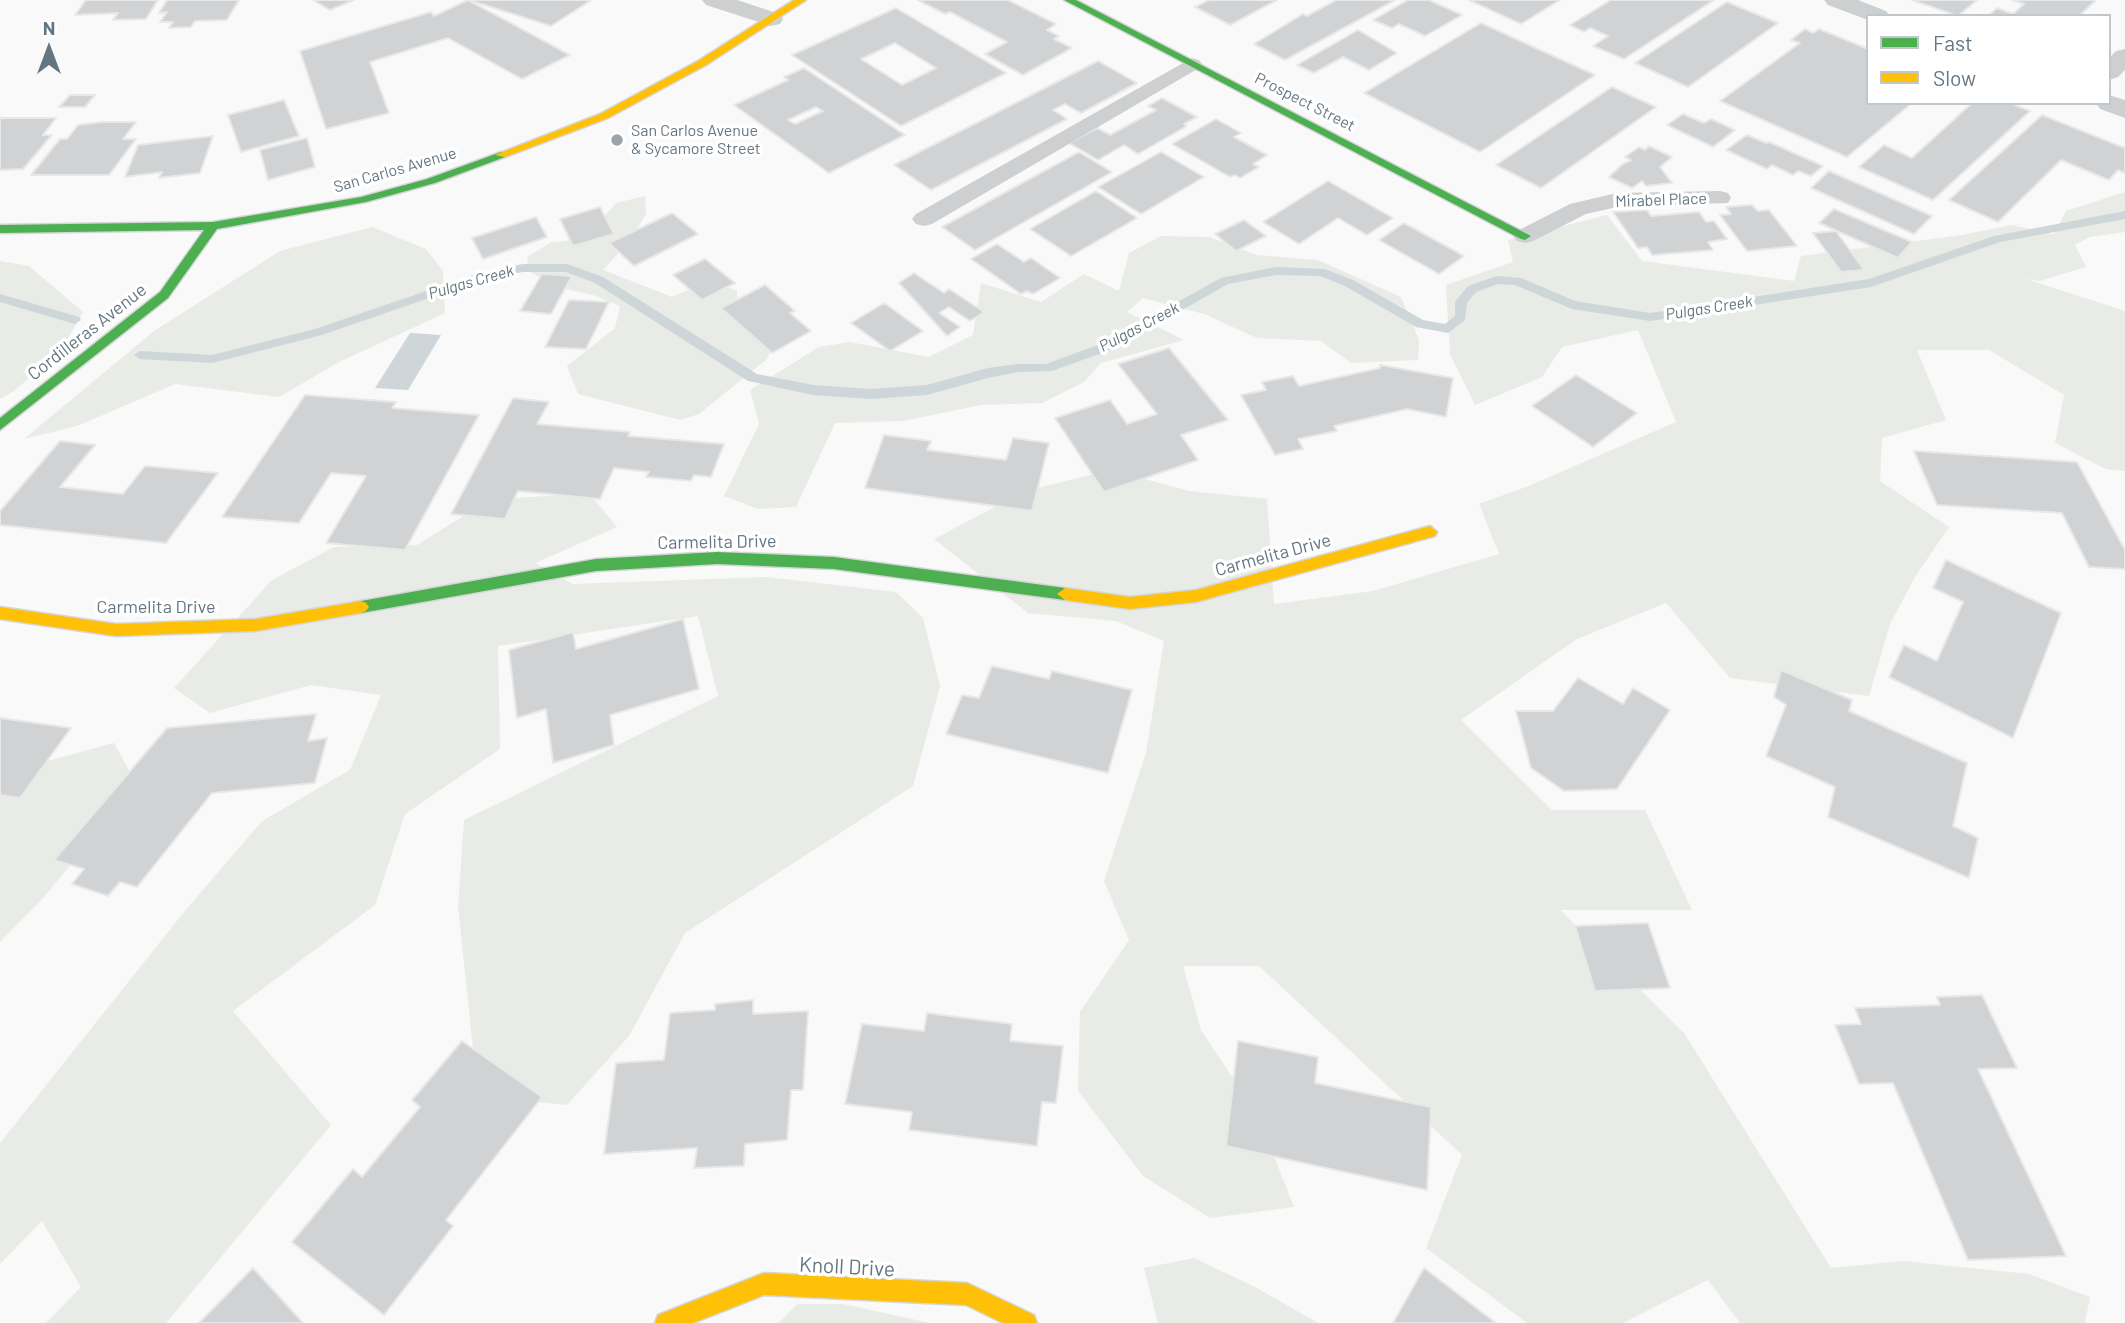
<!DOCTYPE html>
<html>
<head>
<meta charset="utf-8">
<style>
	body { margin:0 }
	#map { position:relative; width:2125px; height:1323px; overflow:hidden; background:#f9f9f9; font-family:Barlow,sans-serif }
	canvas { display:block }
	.legend { position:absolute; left:1866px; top:14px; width:245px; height:91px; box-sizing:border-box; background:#fff; border:2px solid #c1c8cd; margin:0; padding:9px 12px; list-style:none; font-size:21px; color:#657683 }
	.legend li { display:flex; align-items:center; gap:14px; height:35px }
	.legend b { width:35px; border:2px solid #c1c8cd }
	.north { position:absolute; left:14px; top:14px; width:70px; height:70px; -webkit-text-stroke:5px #fff; paint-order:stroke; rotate:0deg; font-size:19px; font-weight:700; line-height:28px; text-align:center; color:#657683 }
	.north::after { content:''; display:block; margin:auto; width:24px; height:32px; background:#657683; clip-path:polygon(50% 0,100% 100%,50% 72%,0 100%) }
</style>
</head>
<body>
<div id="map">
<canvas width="2125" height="1323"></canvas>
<ul class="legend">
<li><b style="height:9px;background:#4caf50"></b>Fast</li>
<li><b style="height:9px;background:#ffc107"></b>Slow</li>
</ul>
<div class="north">N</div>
</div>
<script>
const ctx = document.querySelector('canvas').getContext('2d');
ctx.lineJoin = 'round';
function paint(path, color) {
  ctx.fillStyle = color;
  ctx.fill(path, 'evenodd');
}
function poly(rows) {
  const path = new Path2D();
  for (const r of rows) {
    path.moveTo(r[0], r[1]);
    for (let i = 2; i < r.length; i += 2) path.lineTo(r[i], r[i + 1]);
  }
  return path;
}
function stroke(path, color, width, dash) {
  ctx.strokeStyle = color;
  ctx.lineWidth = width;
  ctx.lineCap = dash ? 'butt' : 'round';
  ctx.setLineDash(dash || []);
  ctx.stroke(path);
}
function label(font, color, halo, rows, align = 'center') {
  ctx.font = font + ' Barlow,sans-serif';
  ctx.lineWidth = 7;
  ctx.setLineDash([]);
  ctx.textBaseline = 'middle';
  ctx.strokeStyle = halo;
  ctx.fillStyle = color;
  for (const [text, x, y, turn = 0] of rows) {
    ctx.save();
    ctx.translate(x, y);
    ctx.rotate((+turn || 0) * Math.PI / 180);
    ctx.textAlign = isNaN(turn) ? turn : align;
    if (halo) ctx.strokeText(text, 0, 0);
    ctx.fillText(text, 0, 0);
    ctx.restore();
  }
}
const green = poly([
	[2125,192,2125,232,2090,237,2075,245,2086,267,2040,281,2026,279,2125,311,2125,471,2106,469,2055,443,2064,395,1989,350,1917,350,1946,420,1882,438,1880,481,1949,527,1915,577,1890,624,1869,696,1730,678,1666,603,1577,639,1461,720,1552,810,1645,810,1692,910,1560,910,1684,1033,1831,1268,1903,1261,2029,1274,2090,1297,2085,1323,1740,1323,1708,1280,1623,1323,1527,1323,1426,1248,1462,1155,1259,966,1183,966,1201,1030,1258,1116,1294,1207,1210,1218,1143,1176,1078,1091,1080,1012,1129,940,1104,881,1146,753,1164,641,1116,621,1028,613,934,539,1025,491,1111,470,1189,491,1267,499,1274,604,1373,591,1499,554,1479,504,1531,485,1676,422,1638,330,1562,347,1542,377,1475,405,1450,354,1446,285,1513,262,1508,240,1607,215,1642,261,1794,281,1801,256,1962,235,2011,225,2054,234,2066,211],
	[645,196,646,214,627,244,603,270,672,297,711,280,737,291,738,314,776,339,767,359,699,414,680,420,578,394,567,366,615,328,620,306,593,295,556,287,529,271,527,257,552,242,584,239,616,203],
	[372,227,426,249,443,271,445,313,339,362,279,397,175,384,77,426,24,439,154,331,280,251],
	[1161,236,1209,237,1256,255,1318,260,1401,297,1419,340,1418,360,1351,363,1321,341,1257,338,1204,314,1143,298,1127,312,1184,340,1101,363,1084,382,1042,403,981,405,903,421,835,423,796,507,758,509,724,496,759,424,750,390,819,347,850,342,929,357,973,335,981,283,1041,302,1084,274,1119,291,1129,253],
	[0,261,29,266,83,312,62,349,14,391,0,399],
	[589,493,617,527,535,563,573,584,767,577,896,592,923,618,940,686,913,786,685,933,629,1036,567,1105,478,1096,458,906,464,820,718,696,698,616,498,646,500,749,405,814,375,905,233,1011,331,1125,166,1323,46,1323,81,1287,42,1221,0,1264,0,1143,184,912,262,821,350,770,381,695,311,685,210,713,174,688,272,580,334,547,417,545,489,500],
	[114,743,137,785,44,897,0,942,0,770,29,766],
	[1194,1258,1255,1287,1318,1323,1158,1323,1144,1268],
	[797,1304,843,1304,930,1323,779,1323]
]);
const water = poly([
	[410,333,441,335,408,390,375,388]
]);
const stream = poly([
	[2125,211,2125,219,2000,242,1871,287,1650,321,1572,309,1515,285,1498,284,1476,292,1467,303,1465,320,1448,333,1416,327,1345,286,1320,276,1276,275,1228,284,1113,349,1052,371,1018,372,988,378,927,395,871,399,813,395,748,381,595,283,566,272,523,272,481,280,322,335,212,363,140,359,134,355,140,351,212,355,315,329,479,273,523,264,567,264,603,277,757,374,813,385,871,389,927,385,988,368,1018,364,1046,364,1103,343,1221,278,1276,267,1325,269,1353,280,1423,320,1445,324,1455,316,1455,302,1468,286,1497,276,1521,278,1575,301,1650,313,1869,279,1994,236,2125,211],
	[0,294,79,317,81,320,75,324,0,302,0,294]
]);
const building = poly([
	[86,0,158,0,146,19,113,20,118,13,75,15,86,0],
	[167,0,239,0,227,20,195,21,191,27,169,28,173,22,160,22,167,12,159,13,167,0],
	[313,0,354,0,330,10,313,0],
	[468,0,570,55,522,79,448,38,370,62,389,113,326,129,300,51,431,12,434,16,468,0],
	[469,0,586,0,590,1,551,26,469,0],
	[918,0,1008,0,1056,24,1047,30,1059,36,1054,39,1072,48,1023,75,985,54,1007,42,950,12,945,14,918,0],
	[1209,0,1277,0,1230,25,1195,7,1209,0],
	[1336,0,1395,0,1285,60,1254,44,1303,14,1307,16,1336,0],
	[1408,0,1429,0,1462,15,1425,36,1399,24,1392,28,1373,20,1408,0],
	[1469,0,1560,0,1521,24,1469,0],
	[1611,0,1714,0,1624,59,1593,46,1608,36,1590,28,1584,32,1570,25,1611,0],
	[1912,0,1977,0,1958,16,1912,0],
	[2012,0,2093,0,2095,1,2079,16,1988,16,1997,8,2013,14,2024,4,2012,0],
	[1727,2,1778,23,1688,87,1635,63,1727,2],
	[896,8,1006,73,901,126,792,55,896,8],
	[895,43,936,68,902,85,861,59,895,43],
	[1481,23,1595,75,1480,152,1364,93,1481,23],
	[1805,29,1813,33,1819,29,1868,49,1868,103,1912,103,1847,157,1720,101,1800,43,1791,40,1805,29],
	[1358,30,1397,53,1369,70,1343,57,1314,73,1297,65,1358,30],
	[1098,61,1137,83,1081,113,1065,104,1053,110,1067,119,931,190,894,165,1098,61],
	[804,68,905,135,829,173,734,105,788,80,784,77,804,68],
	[816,107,823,111,795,124,788,120,816,107],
	[1612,87,1656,107,1541,188,1496,165,1612,87],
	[70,95,95,95,85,107,59,107,70,95],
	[1162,98,1197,117,1184,124,1187,126,1138,154,1124,145,1098,160,1069,143,1097,128,1110,135,1156,110,1148,106,1162,98],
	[284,100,299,136,241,152,228,115,284,100],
	[1972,103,2010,103,2030,111,1933,200,1859,167,1884,145,1912,158,1972,103],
	[1683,114,1704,123,1711,119,1735,130,1713,147,1667,125,1683,114],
	[2042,115,2125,148,2125,173,2118,170,2109,180,2061,160,1998,222,1949,200,2042,115],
	[0,118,56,118,43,135,52,135,23,169,0,170,0,118],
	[1216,119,1241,133,1234,137,1267,155,1253,164,1259,167,1240,178,1235,175,1230,177,1172,144,1216,119],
	[102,122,136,122,123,139,136,139,109,175,31,175,60,139,67,139,78,125,102,122],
	[1747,135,1766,143,1769,142,1823,166,1811,176,1798,171,1793,175,1772,165,1767,169,1726,150,1747,135],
	[213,136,200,173,159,178,162,172,125,177,138,145,213,136],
	[307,138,315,167,268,180,260,150,307,138],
	[1649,146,1672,157,1660,167,1672,183,1646,186,1642,181,1632,188,1609,177,1623,164,1631,160,1625,157,1639,147,1645,150,1649,146],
	[1079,152,1112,172,975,250,942,227,1079,152],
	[1161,152,1204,177,1141,214,1098,187,1161,152],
	[1829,171,1932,216,1914,234,1811,188,1829,171],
	[1328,181,1393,218,1367,235,1338,218,1299,244,1263,222,1328,181],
	[1096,191,1137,218,1071,256,1030,229,1096,191],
	[1752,205,1758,211,1769,210,1797,246,1747,251,1720,215,1731,214,1726,207,1752,205],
	[600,207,614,234,573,246,560,219,600,207],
	[1834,209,1912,242,1898,258,1819,223,1834,209],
	[1647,210,1651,216,1699,212,1706,222,1714,221,1727,239,1708,242,1713,250,1652,255,1647,247,1638,248,1613,212,1647,210],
	[672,213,698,234,634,266,609,243,672,213],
	[536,217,547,237,483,259,472,238,536,217],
	[1244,220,1266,236,1236,251,1215,234,1244,220],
	[1404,223,1464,256,1439,274,1379,240,1404,223],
	[1836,231,1864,270,1841,272,1813,233,1836,231],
	[997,244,1024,262,1031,258,1060,278,1033,294,1027,291,1021,294,971,259,997,244],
	[705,259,735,283,702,300,673,275,705,259],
	[914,273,944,293,949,289,984,312,970,321,949,307,939,313,960,327,947,336,899,283,914,273],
	[542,274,572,276,551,314,520,311,542,274],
	[765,285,795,311,790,313,811,331,772,353,721,308,765,285],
	[569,300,609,302,586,349,545,347,569,300],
	[884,303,923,331,890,351,851,323,884,303],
	[1169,348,1228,420,1181,435,1198,460,1104,492,1055,418,1110,400,1127,424,1157,414,1118,364,1169,348],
	[1380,365,1453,378,1446,417,1407,409,1334,426,1337,431,1298,439,1303,449,1275,455,1241,395,1266,390,1262,382,1293,376,1299,386,1380,368,1380,365],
	[1576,375,1637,413,1593,447,1532,406,1576,375],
	[305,395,396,402,392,408,479,415,405,550,326,543,366,476,331,473,299,523,222,517,305,395],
	[513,398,549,402,537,424,630,432,628,436,724,444,711,477,694,475,691,481,646,477,649,472,614,468,600,499,518,491,505,519,451,514,513,398],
	[884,435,931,441,927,450,1006,460,1013,438,1049,443,1032,511,865,488,884,435],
	[60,441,95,445,60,487,123,494,145,466,218,473,166,543,0,525,0,511,60,441],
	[1914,451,2077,462,2125,550,2125,569,2089,567,2062,513,1937,505,1914,451],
	[1946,560,2061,613,2013,738,1889,677,1904,645,1937,661,1963,602,1933,588,1946,560],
	[683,619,699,689,610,715,614,745,553,763,546,709,517,718,509,650,573,632,576,649,683,619],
	[992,666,1049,679,1052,671,1132,690,1108,773,946,734,962,695,979,698,992,666],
	[1781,670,1852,700,1849,711,1967,763,1953,826,1978,838,1969,878,1828,817,1835,787,1766,756,1786,705,1774,697,1781,670],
	[1578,678,1623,704,1633,688,1670,710,1617,789,1564,791,1531,768,1516,711,1553,711,1578,678],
	[316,714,308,741,327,738,315,783,212,793,137,887,120,882,108,896,72,884,84,869,54,860,167,728,316,714],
	[0,718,71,728,20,798,0,795,0,718],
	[1648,923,1670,988,1595,991,1575,926,1648,923],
	[1982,995,2017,1068,1978,1069,2066,1256,1968,1260,1893,1083,1859,1084,1835,1025,1861,1024,1855,1008,1940,1005,1937,997,1982,995],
	[753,1000,753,1014,808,1011,803,1090,791,1090,787,1140,745,1144,744,1166,694,1168,697,1148,604,1154,616,1063,664,1060,670,1013,715,1010,715,1004,753,1000],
	[927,1013,1012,1024,1010,1041,1063,1046,1056,1103,1042,1102,1037,1146,909,1130,912,1112,845,1104,862,1024,924,1031,927,1013],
	[462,1041,542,1097,446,1220,453,1226,384,1315,292,1242,353,1169,362,1177,420,1107,412,1100,462,1041],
	[1238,1041,1318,1057,1315,1083,1431,1107,1427,1190,1226,1146,1238,1041],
	[253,1268,303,1323,199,1323,253,1268],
	[1424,1268,1496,1323,1393,1323,1424,1268]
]);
const lane = poly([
	[1192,58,1199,60,1202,64,1199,68,932,224,924,226,916,224,912,219,916,214,1192,58],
	[1720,191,1728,193,1731,198,1728,203,1617,207,1586,214,1533,241,1525,243,1517,241,1513,236,1517,231,1570,204,1617,193,1720,191]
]);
const street = poly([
	[702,0,737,0,780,14,783,19,780,24,771,26,706,5,702,0],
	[1824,0,1858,0,1886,11,1890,16,1868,16,1868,20,1828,5,1824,0],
	[2125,49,2125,70,2118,77,2109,80,2109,58,2116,51,2125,49],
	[2109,95,2125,100,2125,118,2100,109,2096,103,2109,103,2109,95]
]);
const fast = poly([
	[1064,0,1076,0,1531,236,1525,240,1521,239,1064,0],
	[501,152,507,155,505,157,435,183,366,202,217,229,168,298,0,430,0,418,160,292,204,230,0,233,0,225,213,222,361,197,427,179,501,152],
	[717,552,834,557,1065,588,1073,594,1065,600,834,569,717,564,596,571,361,613,356,611,353,607,356,603,361,601,596,559,717,552]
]);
const slow = poly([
	[794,0,806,0,706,65,608,118,505,157,495,155,600,114,698,61,794,0],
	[1430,526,1437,532,1435,536,1196,602,1130,609,1065,600,1057,594,1065,588,1130,597,1196,590,1430,526],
	[361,601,366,603,369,607,366,611,361,613,256,631,116,636,0,619,0,607,116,624,256,619,361,601],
	[764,1273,967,1283,1034,1315,1037,1323,1003,1323,966,1305,764,1295,693,1323,655,1323,658,1315,764,1273]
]);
const markers = [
	[617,140,7,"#99a4ac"]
];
const farStreetnames = [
	["Prospect Street",1305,102,27],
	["San Carlos Avenue",395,170,-16],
	["Mirabel Place",1661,200,-2]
];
const farPoinames = [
	["San Carlos Avenue",631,131],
	["& Sycamore Street",631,149]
];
const farWaternames = [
	["Pulgas Creek",471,282,-16],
	["Pulgas Creek",1709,308,-9],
	["Pulgas Creek",1139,327,-28]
];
const streetNames = [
	["Cordilleras Avenue",87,332,-38],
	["Carmelita Drive",717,542,-1],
	["Carmelita Drive",1273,555,-15],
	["Carmelita Drive",156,607]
];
const nearStreetnames = [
	["Knoll Drive",847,1267,3]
];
paint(green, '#e8ebe6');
paint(water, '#ced6d9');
paint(stream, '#ced6d9');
paint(building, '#d0d2d3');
stroke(building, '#e8e8e8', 2);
stroke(fast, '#d5d6d7', 3);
stroke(slow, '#d5d6d7', 3);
paint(lane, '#cecfd0');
paint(street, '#cecfd0');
paint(fast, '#4caf50');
paint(slow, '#ffc107');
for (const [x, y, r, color] of markers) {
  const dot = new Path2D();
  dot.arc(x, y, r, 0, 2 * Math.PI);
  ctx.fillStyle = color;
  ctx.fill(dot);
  stroke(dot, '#fff', 2.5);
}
label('16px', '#657683', '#fff', farStreetnames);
label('16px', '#657683', '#fff', farPoinames, 'left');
label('italic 16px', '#60757c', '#fff', farWaternames);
label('18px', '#657683', '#fff', streetNames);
label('21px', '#657683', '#fff', nearStreetnames);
</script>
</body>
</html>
